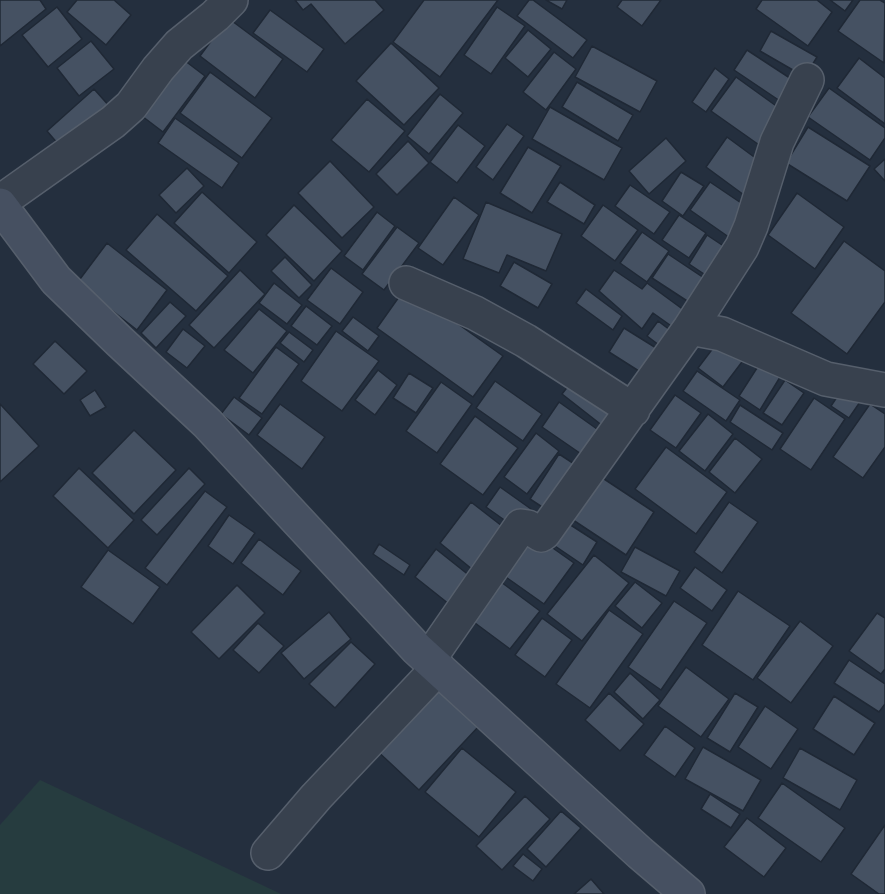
<!DOCTYPE html>
<html>
<head>
<meta charset="utf-8">
<style>
	body { margin:0 }
	canvas { display:block; background:#242f3e }
</style>
</head>
<body>
<canvas width="885" height="894"></canvas>
<script>
const ctx = document.querySelector('canvas').getContext('2d');
ctx.lineJoin = 'round';
function paint(path, color) {
  ctx.fillStyle = color;
  ctx.fill(path, 'evenodd');
}
function poly(rows) {
  const path = new Path2D();
  for (const r of rows) {
    path.moveTo(r[0], r[1]);
    for (let i = 2; i < r.length; i += 2) path.lineTo(r[i], r[i + 1]);
  }
  return path;
}
function stroke(path, color, width, dash) {
  ctx.strokeStyle = color;
  ctx.lineWidth = width;
  ctx.lineCap = dash ? 'butt' : 'round';
  ctx.setLineDash(dash || []);
  ctx.stroke(path);
}
const green = poly([
	[40,780,281,894,0,894,0,825]
]);
const building = poly([
	[0,0,40,0,46,9,0,46,0,0],
	[77,0,114,0,131,15,106,45,67,12,77,0],
	[295,0,375,0,384,10,345,44,311,4,303,10,295,0],
	[424,0,498,0,440,77,393,42,424,0],
	[529,0,533,0,587,40,573,58,517,16,529,0],
	[546,0,567,0,562,9,546,0],
	[622,0,661,0,642,26,617,7,622,0],
	[762,0,817,0,832,12,808,46,756,9,762,0],
	[830,0,853,0,845,11,830,0],
	[860,0,880,0,885,3,884,63,838,31,860,0],
	[57,7,82,39,48,67,22,35,57,7],
	[497,7,525,26,491,74,464,55,497,7],
	[270,10,324,49,307,72,253,33,270,10],
	[228,18,283,59,255,98,200,56,228,18],
	[528,30,551,49,528,77,505,58,528,30],
	[771,31,817,57,805,77,760,51,771,31],
	[91,41,114,69,79,96,57,68,91,41],
	[391,43,439,88,404,125,356,81,391,43],
	[592,46,657,81,640,112,575,77,592,46],
	[747,50,799,84,786,105,734,70,747,50],
	[554,52,576,69,546,110,523,92,554,52],
	[176,54,205,76,163,132,134,110,176,54],
	[859,58,885,78,885,124,837,88,859,58],
	[715,68,729,79,706,112,692,102,715,68],
	[210,72,272,118,242,158,180,113,210,72],
	[736,77,786,113,762,147,711,111,736,77],
	[577,82,633,115,618,141,562,107,577,82],
	[829,88,885,128,885,138,870,160,808,117,829,88],
	[94,89,111,108,64,151,47,131,94,89],
	[440,94,463,113,429,154,407,136,440,94],
	[367,99,405,131,369,172,331,140,367,99],
	[550,107,622,148,604,180,532,139,550,107],
	[175,118,239,163,222,188,158,143,175,118],
	[507,124,524,136,493,180,476,167,507,124],
	[458,125,485,146,457,183,430,162,458,125],
	[808,127,870,166,847,201,786,163,808,127],
	[727,137,765,165,744,195,706,167,727,137],
	[666,138,686,161,649,194,629,171,666,138],
	[408,141,429,163,397,195,376,174,408,141],
	[528,147,561,166,532,213,500,193,528,147],
	[885,159,885,181,874,169,885,159],
	[330,161,374,207,342,238,298,193,330,161],
	[187,168,204,186,176,213,159,195,187,168],
	[681,172,704,186,683,216,662,201,681,172],
	[560,182,595,205,584,224,547,202,560,182],
	[710,182,753,211,733,240,690,210,710,182],
	[630,185,670,212,654,234,615,206,630,185],
	[202,192,257,242,229,273,174,223,202,192],
	[797,193,844,227,815,269,768,235,797,193],
	[454,197,479,215,443,265,418,248,454,197],
	[486,202,562,234,546,271,507,255,499,273,463,259,486,202],
	[294,205,342,251,314,281,266,235,294,205],
	[603,205,638,230,615,261,581,236,603,205],
	[377,212,395,226,363,270,344,256,377,212],
	[157,214,228,276,196,311,126,250,157,214],
	[679,215,706,233,689,258,662,240,679,215],
	[397,227,419,243,384,290,362,274,397,227],
	[642,232,669,251,647,282,620,263,642,232],
	[707,235,734,253,716,282,689,264,707,235],
	[844,241,885,271,885,302,847,354,791,313,844,241],
	[107,243,167,290,137,330,77,283,107,243],
	[668,254,716,286,701,310,652,278,668,254],
	[285,257,312,285,299,298,271,271,285,257],
	[514,262,552,284,538,308,500,286,514,262],
	[331,268,363,292,340,324,307,300,331,268],
	[240,270,265,294,214,348,189,325,240,270],
	[614,270,642,289,647,283,696,319,684,335,653,313,642,329,599,291,614,270],
	[274,283,302,305,287,324,259,303,274,283],
	[406,287,503,356,473,397,377,328,406,287],
	[586,289,622,316,613,330,576,303,586,289],
	[170,302,186,316,156,348,141,333,170,302],
	[306,306,332,326,317,345,291,326,306,306],
	[259,309,287,331,253,373,224,350,259,309],
	[353,317,379,336,368,351,342,331,353,317],
	[658,321,682,339,671,354,647,336,658,321],
	[624,328,669,356,653,380,609,352,624,328],
	[183,329,205,346,187,368,166,352,183,329],
	[336,331,379,361,342,411,301,381,336,331],
	[289,332,313,350,304,362,280,343,289,332],
	[723,335,748,354,723,387,698,368,723,335],
	[55,341,87,371,64,394,33,364,55,341],
	[276,347,299,364,262,414,239,398,276,347],
	[764,357,785,369,760,410,739,396,764,357],
	[378,370,397,385,375,415,355,400,378,370],
	[697,371,740,400,726,421,683,391,697,371],
	[409,373,433,388,416,413,393,398,409,373],
	[576,376,622,412,608,430,562,394,576,376],
	[785,380,804,393,782,425,763,413,785,380],
	[495,381,542,414,523,441,476,408,495,381],
	[441,382,472,404,437,453,406,431,441,382],
	[95,390,106,407,90,416,80,400,95,390],
	[841,391,860,402,849,418,831,406,841,391],
	[675,395,701,413,676,448,650,430,675,395],
	[234,397,262,418,249,435,221,414,234,397],
	[814,398,845,419,811,470,780,449,814,398],
	[559,402,604,434,587,458,542,427,559,402],
	[0,404,39,446,0,482,0,404],
	[280,404,325,437,302,469,257,435,280,404],
	[870,404,885,414,885,447,863,478,833,457,870,404],
	[740,405,783,433,772,450,730,422,740,405],
	[708,414,733,434,705,471,679,451,708,414],
	[475,416,518,448,483,495,440,464,475,416],
	[134,430,176,470,134,514,92,473,134,430],
	[536,433,559,451,527,494,504,477,536,433],
	[735,438,762,459,735,493,709,472,735,438],
	[666,447,727,492,696,534,635,489,666,447],
	[559,454,585,471,556,516,530,499,559,454],
	[79,468,134,520,108,548,53,496,79,468],
	[189,468,205,484,157,535,141,520,189,468],
	[598,475,654,512,626,555,570,518,598,475],
	[500,487,531,509,517,529,486,507,500,487],
	[205,491,227,507,167,585,145,568,205,491],
	[471,502,511,533,478,574,440,543,471,502],
	[729,502,758,522,722,573,694,552,729,502],
	[229,515,255,533,233,564,208,546,229,515],
	[566,522,597,542,583,565,552,544,566,522],
	[533,534,574,563,544,604,503,575,533,534],
	[259,539,301,571,283,595,241,563,259,539],
	[379,544,410,565,404,575,373,554,379,544],
	[635,547,680,571,666,596,621,572,635,547],
	[436,549,475,580,454,608,415,577,436,549],
	[108,550,160,587,133,624,81,587,108,550],
	[594,555,629,583,582,641,547,614,594,555],
	[695,567,727,590,712,611,680,588,695,567],
	[501,582,540,611,510,649,471,620,501,582],
	[635,582,662,603,642,628,615,606,635,582],
	[237,585,265,613,219,659,191,632,237,585],
	[738,591,790,626,753,680,702,645,738,591],
	[674,601,707,623,661,690,628,667,674,601],
	[609,610,643,634,590,708,556,684,609,610],
	[329,612,351,639,304,679,281,653,329,612],
	[877,613,885,618,885,669,881,674,849,651,877,613],
	[542,618,572,640,545,677,515,655,542,618],
	[800,621,833,646,791,703,757,678,800,621],
	[258,623,284,646,259,673,233,650,258,623],
	[351,642,375,664,335,708,309,684,351,642],
	[849,660,885,684,885,704,879,712,834,683,849,660],
	[686,667,729,699,701,737,658,706,686,667],
	[630,673,660,700,643,719,614,692,630,673],
	[432,683,479,726,419,790,373,747,432,683],
	[609,693,644,724,620,751,585,720,609,693],
	[735,693,758,707,730,752,707,738,735,693],
	[834,696,875,723,854,755,813,729,834,696],
	[765,706,798,729,771,769,738,747,765,706],
	[665,726,695,748,675,777,644,755,665,726],
	[703,747,761,780,743,811,685,779,703,747],
	[462,748,516,792,479,837,425,792,462,748],
	[800,748,857,780,840,810,783,778,800,748],
	[782,783,845,828,821,862,758,818,782,783],
	[710,794,740,814,731,828,701,809,710,794],
	[525,796,550,819,502,870,476,846,525,796],
	[561,811,581,828,546,867,527,849,561,811],
	[747,818,786,848,764,877,724,847,747,818],
	[885,825,885,894,879,894,851,874,885,825],
	[523,854,542,869,533,881,513,866,523,854],
	[591,879,604,894,574,894,591,879]
]);
const street = poly([
	[0,202,113,122,131,106,158,69,179,45,215,16,231,0],
	[406,283,475,313,526,341,633,410],
	[690,328,722,334,826,379,885,390],
	[429,659,521,526,528,527,541,535,544,533,690,328,742,247,751,226,777,142,807,80],
	[268,853,316,797,438,668]
]);
const secondary = poly([
	[0,205,56,280,119,341,207,423,417,649,640,853,688,894]
]);
paint(green, '#263c3f');
paint(building, '#455162');
stroke(building, '#1f2835', 1.5);
stroke(street, '#565f6c', 36);
stroke(secondary, '#565f6c', 36);
stroke(street, '#38414e', 33);
stroke(secondary, '#465061', 33);
</script>
</body>
</html>
